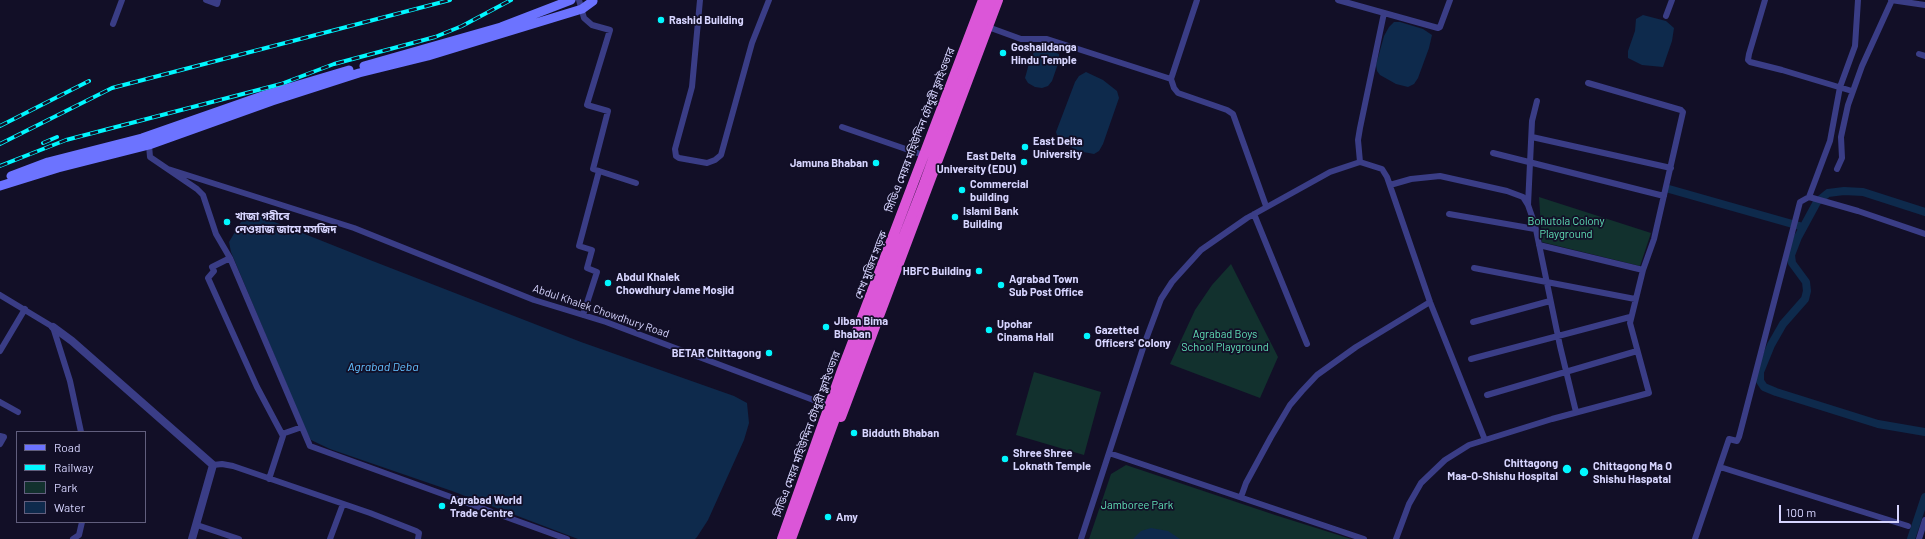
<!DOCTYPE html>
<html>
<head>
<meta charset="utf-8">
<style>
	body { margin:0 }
	#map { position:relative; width:1925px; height:539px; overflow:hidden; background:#120f27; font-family:Barlow,sans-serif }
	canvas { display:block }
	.legend { position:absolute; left:16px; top:431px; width:130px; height:92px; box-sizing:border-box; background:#120f27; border:1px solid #615e7d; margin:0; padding:5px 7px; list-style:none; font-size:12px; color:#d7d5ff }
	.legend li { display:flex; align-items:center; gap:8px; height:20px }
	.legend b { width:20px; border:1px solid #615e7d }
	.scale { position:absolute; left:1779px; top:505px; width:120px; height:18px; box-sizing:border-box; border:2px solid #d7d5ff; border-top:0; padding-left:5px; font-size:12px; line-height:14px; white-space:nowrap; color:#d7d5ff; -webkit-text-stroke:3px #120f27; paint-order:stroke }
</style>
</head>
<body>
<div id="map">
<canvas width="1925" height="539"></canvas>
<ul class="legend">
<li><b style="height:5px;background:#6c73ff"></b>Road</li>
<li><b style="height:5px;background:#01f7ff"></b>Railway</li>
<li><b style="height:11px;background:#12312e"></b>Park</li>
<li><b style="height:11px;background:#0e2a4c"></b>Water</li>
</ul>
<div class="scale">100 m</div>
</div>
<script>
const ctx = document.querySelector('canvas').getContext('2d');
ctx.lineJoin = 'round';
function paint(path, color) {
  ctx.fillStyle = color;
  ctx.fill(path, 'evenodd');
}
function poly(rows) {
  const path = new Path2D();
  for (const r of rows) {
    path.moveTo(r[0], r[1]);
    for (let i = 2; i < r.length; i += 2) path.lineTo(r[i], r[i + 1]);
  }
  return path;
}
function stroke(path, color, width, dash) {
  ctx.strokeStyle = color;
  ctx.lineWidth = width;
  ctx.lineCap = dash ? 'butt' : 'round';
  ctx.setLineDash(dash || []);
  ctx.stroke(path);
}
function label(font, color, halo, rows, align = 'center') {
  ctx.font = font + ' Barlow,"Noto Sans Bengali",sans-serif';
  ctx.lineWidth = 3.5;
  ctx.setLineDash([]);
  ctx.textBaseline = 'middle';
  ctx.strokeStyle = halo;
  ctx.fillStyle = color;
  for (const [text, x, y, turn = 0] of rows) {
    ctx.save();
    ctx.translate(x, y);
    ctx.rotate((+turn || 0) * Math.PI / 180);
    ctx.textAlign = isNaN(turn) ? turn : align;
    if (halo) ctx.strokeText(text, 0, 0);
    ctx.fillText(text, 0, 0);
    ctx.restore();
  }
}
const green = poly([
	[1539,197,1651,233,1640,266,1542,242],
	[1231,264,1278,357,1260,398,1170,364,1195,310,1212,285],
	[1034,372,1101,392,1084,455,1016,435],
	[1126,465,1275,515,1351,539,1089,539,1111,474]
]);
const water = poly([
	[1643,15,1666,21,1674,28,1672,41,1663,67,1642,65,1628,58,1628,51,1635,31,1636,19],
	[1394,22,1400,22,1423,29,1432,35,1429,48,1418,78,1414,84,1408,87,1396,84,1380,75,1377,71,1376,65,1384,36,1389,27],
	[1039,48,1044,48,1059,54,1059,61,1052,81,1048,86,1042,88,1035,87,1028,83,1025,78,1030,60,1034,52],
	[1086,72,1103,80,1117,91,1119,98,1103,144,1099,151,1094,154,1078,151,1067,145,1058,138,1056,132,1075,82,1079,76],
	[249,216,262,217,370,260,581,342,734,396,747,403,749,423,744,440,708,520,697,537,695,539,578,539,452,491,330,449,311,440,306,431,231,252,229,242,241,222],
	[1151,528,1168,531,1180,539,1133,539,1141,531]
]);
const canal = poly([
	[1669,189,1803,227],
	[1925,212,1863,192,1844,191,1828,193,1817,202,1798,237,1791,255,1792,263,1806,282,1807,291,1805,299,1783,324,1771,345,1760,372,1760,381,1764,387,1776,392,1878,424,1925,432],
	[1911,539,1925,497]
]);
const minor = poly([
	[206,0,217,4,218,0],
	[579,0,584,18,592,25,610,30,587,105,608,111,593,169,636,183],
	[700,0,692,87,675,149,676,156,679,158,707,163,715,160,721,155,752,43,769,0],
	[1338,0,1438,28,1440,27,1450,0],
	[1765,0,1749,54,1748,60,1750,62,1782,70,1852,91],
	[1858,0,1855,46,1840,87,1830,141,1809,197,1858,211,1925,234],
	[1891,0,1925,5],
	[1666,16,1672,0],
	[113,24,122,0],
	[988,27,1021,39,1047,39,1171,79,1197,0],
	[1919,54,1925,56],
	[1171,79,1174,88,1178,93,1227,110,1233,114,1266,206],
	[842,127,926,156],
	[1532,137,1671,168],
	[149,145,150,157,197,189,203,195,216,234,230,258,310,446,567,539],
	[1493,153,1664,196],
	[1360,162,1358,140,1360,128,1384,13],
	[168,169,354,228,534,300,606,322,832,407],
	[1837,169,1842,158,1841,137,1848,105,1862,66,1892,0],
	[1390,185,1411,179,1440,176,1507,191,1523,197,1528,205,1535,225,1560,346,1576,412],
	[1528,205,1532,121,1537,101],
	[1254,214,1307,344],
	[1449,214,1535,229],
	[1539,245,1643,270,1654,239,1683,112,1681,110,1588,83],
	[230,258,212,267,214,271,208,278,257,387,283,436,269,479],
	[1474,268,1635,299],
	[0,295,53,327,70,381,81,432],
	[583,315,597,272,587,268,592,250,579,246,599,171],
	[1473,322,1550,301],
	[0,351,25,309],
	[1471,359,1630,317],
	[1487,395,1637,351],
	[0,402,18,412],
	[282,434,302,427],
	[0,436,4,437,0,444],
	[1109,453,1364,539],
	[213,465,222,464,233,466,370,513,416,531,419,533,418,539],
	[1720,467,1908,526],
	[1241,497,1246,483,1271,437,1290,405,1302,391,1317,375,1356,347,1430,302],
	[197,525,239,539],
	[73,539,79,535,82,522],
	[330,539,343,504],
	[1081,539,1145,342,1161,299,1172,282,1201,250,1247,218,1330,172,1360,162,1382,169,1387,177,1430,302,1485,440],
	[1396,539,1409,504,1421,483,1445,460,1469,445,1552,419,1649,393,1630,323,1643,270],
	[1695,539,1729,439,1737,441,1739,437,1800,202,1809,197],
	[1919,539,1925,520]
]);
const tertiary = poly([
	[53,327,72,341,213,465,192,539]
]);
const secondary = poly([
	[364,66,501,27,571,0],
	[11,176,48,162,142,138,265,95,349,70],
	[0,186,58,168,149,145,272,101,359,73,428,56,582,9,593,1]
]);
const trunk = poly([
	[841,417,998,0]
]);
const rail = poly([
	[0,126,89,81],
	[43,143,57,137],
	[0,144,112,88,450,0],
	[0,166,66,140,281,84,334,64,435,37,462,26,511,0]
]);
const trunkBridge = poly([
	[782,539,842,370,983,0],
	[791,539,868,328,924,184,991,0]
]);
const markers = [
	[661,20,4,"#01f7ff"],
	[1003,53,4,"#01f7ff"],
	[1025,147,4,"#01f7ff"],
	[1024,162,4,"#01f7ff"],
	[876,163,4,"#01f7ff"],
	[962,190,4,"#01f7ff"],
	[955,217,4,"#01f7ff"],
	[227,222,4,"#01f7ff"],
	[979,271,4,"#01f7ff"],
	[608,283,4,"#01f7ff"],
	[1001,285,4,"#01f7ff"],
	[826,327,4,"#01f7ff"],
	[989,330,4,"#01f7ff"],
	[1087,336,4,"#01f7ff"],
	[769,353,4,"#01f7ff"],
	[854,433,4,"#01f7ff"],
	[1005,459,4,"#01f7ff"],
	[1567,469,5,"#01f7ff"],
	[1584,472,5,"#01f7ff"],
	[442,506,4,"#01f7ff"],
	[828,517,4,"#01f7ff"]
];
const poiNames = [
	["Rashid Building",669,20],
	["Goshaildanga",1011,47],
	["Hindu Temple",1011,60],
	["East Delta",1033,141],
	["University",1033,154],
	["East Delta",1016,156,"right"],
	["University (EDU)",1016,169,"right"],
	["Jamuna Bhaban",868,163,"right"],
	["Commercial",970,184],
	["building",970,197],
	["Islami Bank",963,211],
	["Building",963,224],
	["খাজা গরীবে",235,216],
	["নেওয়াজ জামে মসজিদ",235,229],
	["HBFC Building",971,271,"right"],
	["Abdul Khalek",616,277],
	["Chowdhury Jame Mosjid",616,290],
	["Agrabad Town",1009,279],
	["Sub Post Office",1009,292],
	["Jiban Bima",834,321],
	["Bhaban",834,334],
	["Upohar",997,324],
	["Cinama Hall",997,337],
	["Gazetted",1095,330],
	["Officers' Colony",1095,343],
	["BETAR Chittagong",761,353,"right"],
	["Bidduth Bhaban",862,433],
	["Shree Shree",1013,453],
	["Loknath Temple",1013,466],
	["Chittagong",1558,463,"right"],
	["Maa-O-Shishu Hospital",1558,476,"right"],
	["Chittagong Ma O",1593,466],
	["Shishu Haspatal",1593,479],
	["Agrabad World",450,500],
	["Trade Centre",450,513],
	["Amy",836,517]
];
const streetNames = [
	["সিডিএ মেয়র মহিউদ্দিন চৌধুরী ফ্লাইওভার",920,130,-69],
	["শেখ মুজিব সড়ক",871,265,-69],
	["Abdul Khalek Chowdhury Road",601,311,19],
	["সিডিএ মেয়র মহিউদ্দিন চৌধুরী ফ্লাইওভার",807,434,-70]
];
const parkNames = [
	["Bohutola Colony",1566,221],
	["Playground",1566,234],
	["Agrabad Boys",1225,334],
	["School Playground",1225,347],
	["Jamboree Park",1137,505]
];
const waterNames = [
	["Agrabad Deba",383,367]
];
paint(green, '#12312e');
paint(water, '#0e2a4c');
stroke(canal, '#0e2a4c', 8);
stroke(minor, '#3a3d86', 6);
stroke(tertiary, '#3a3d86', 8);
stroke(secondary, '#6c73ff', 9);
stroke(trunk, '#db56d8', 10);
stroke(rail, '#01f7ff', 4);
stroke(rail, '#120f27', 2.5, [8]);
stroke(trunkBridge, '#db56d8', 10);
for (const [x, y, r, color] of markers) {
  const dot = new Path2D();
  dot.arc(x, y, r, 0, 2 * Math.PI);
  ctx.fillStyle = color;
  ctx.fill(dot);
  stroke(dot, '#120f27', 1.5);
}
label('bold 11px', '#d7d5ff', '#120f27', poiNames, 'left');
label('11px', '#d7d5ff', '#120f27', streetNames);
label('11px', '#60e0b7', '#120f27', parkNames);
label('italic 12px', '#63c1ff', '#120f27', waterNames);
</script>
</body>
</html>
